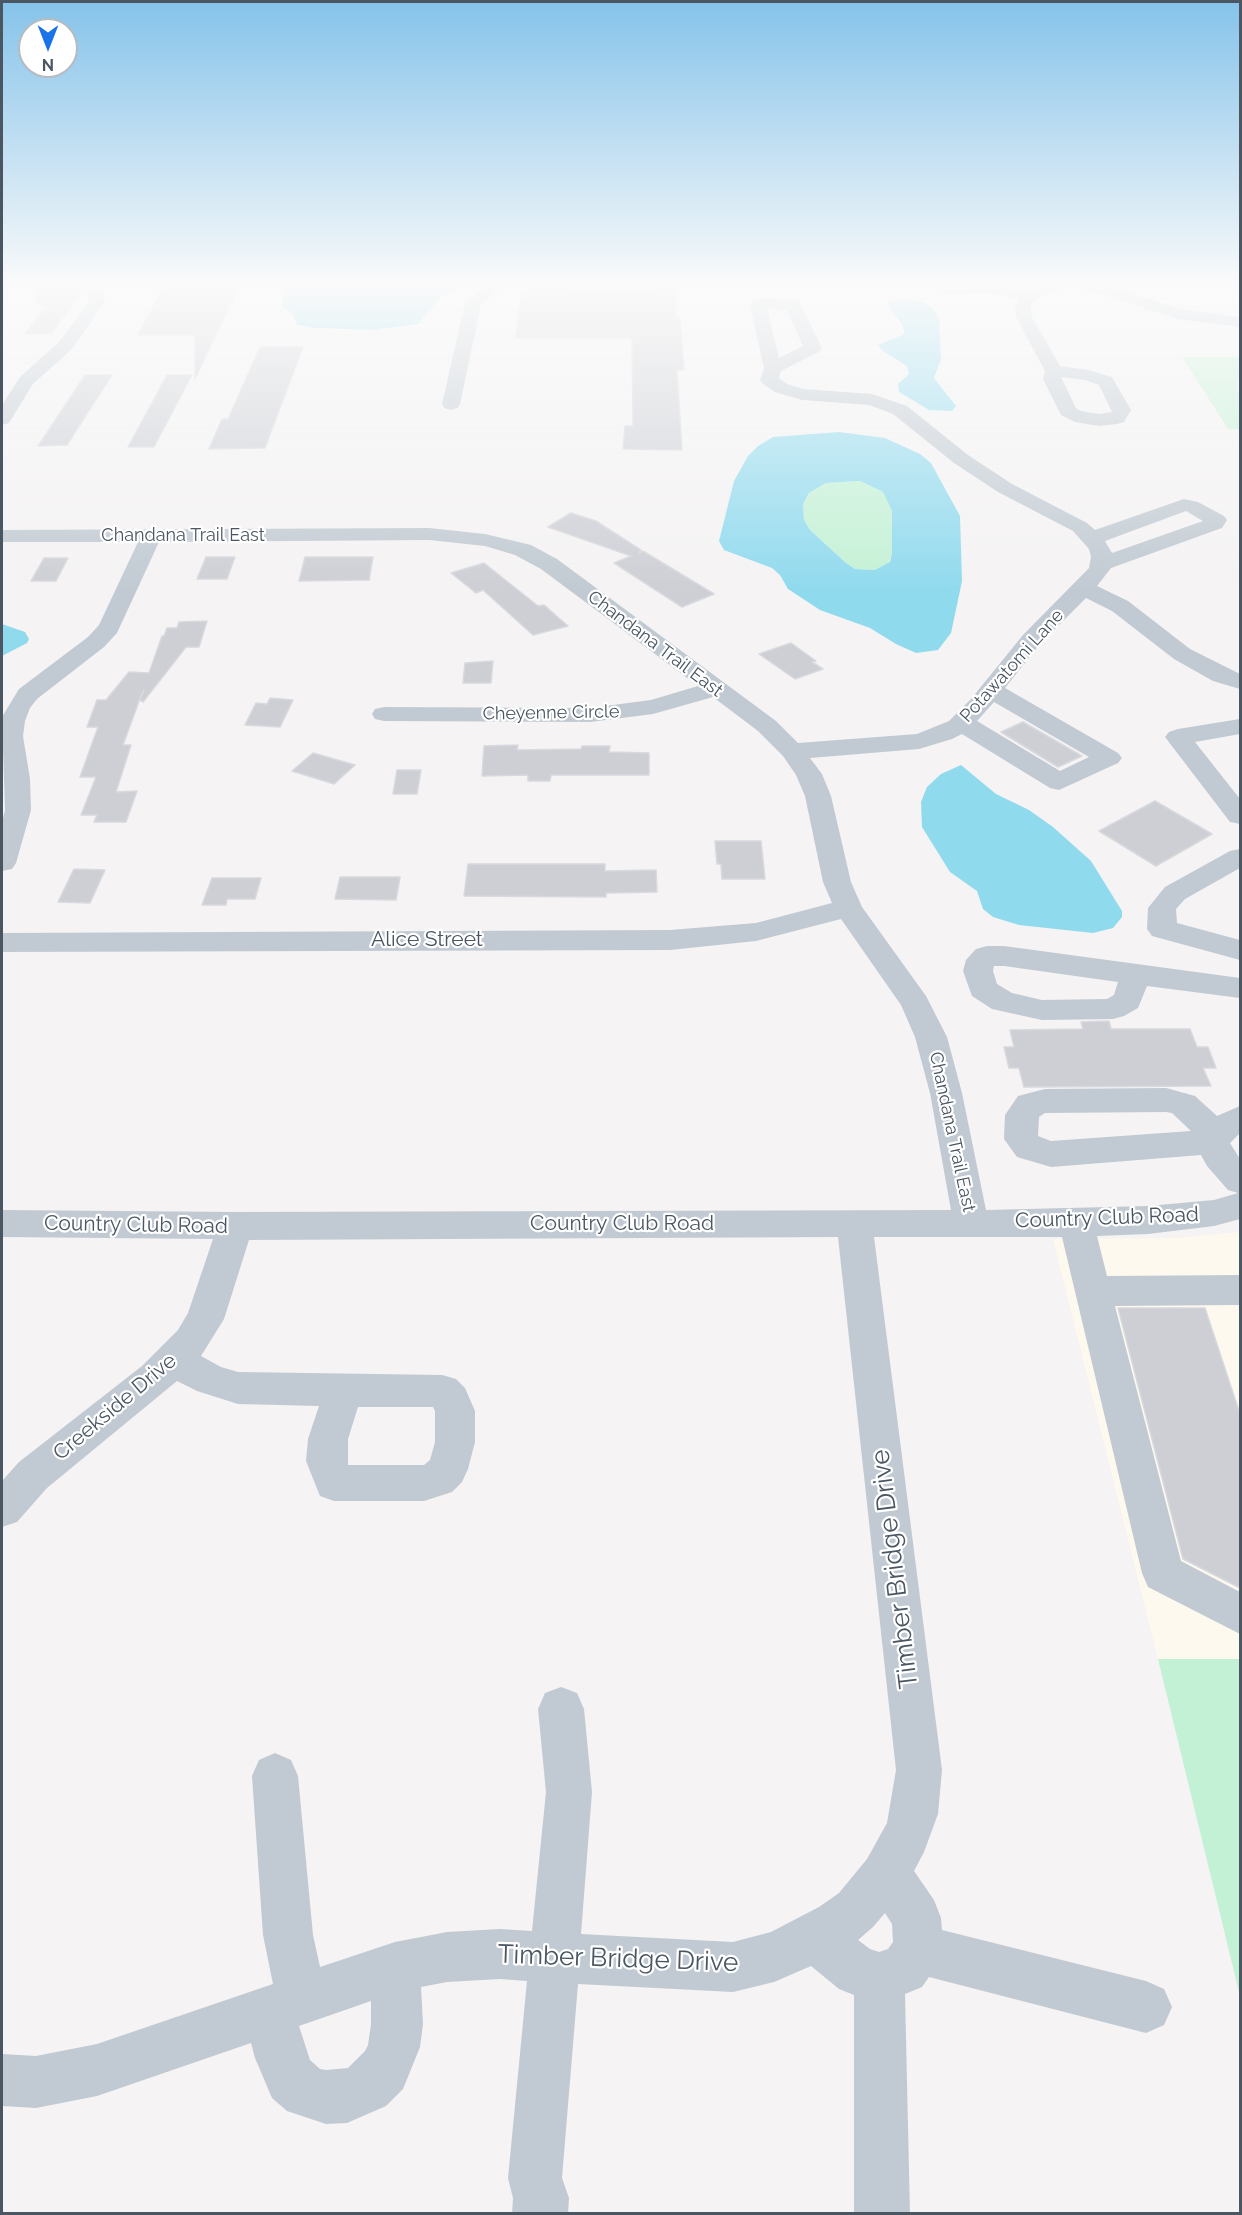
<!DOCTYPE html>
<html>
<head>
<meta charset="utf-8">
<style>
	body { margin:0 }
	#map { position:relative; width:1242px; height:2215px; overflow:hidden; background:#f5f3f3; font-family:Raleway,sans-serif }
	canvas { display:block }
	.frame { position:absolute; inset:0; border:3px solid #4a5661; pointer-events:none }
	.north { position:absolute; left:18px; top:18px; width:60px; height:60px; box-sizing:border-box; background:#fff; border:2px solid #b7bbc0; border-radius:50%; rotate:180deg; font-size:16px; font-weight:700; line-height:24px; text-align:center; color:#4a5661 }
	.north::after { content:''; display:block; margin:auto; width:21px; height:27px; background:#1a73e8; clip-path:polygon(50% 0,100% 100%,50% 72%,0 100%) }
</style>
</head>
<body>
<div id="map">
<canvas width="1242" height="2215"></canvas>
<div class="frame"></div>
<div class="north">N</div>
</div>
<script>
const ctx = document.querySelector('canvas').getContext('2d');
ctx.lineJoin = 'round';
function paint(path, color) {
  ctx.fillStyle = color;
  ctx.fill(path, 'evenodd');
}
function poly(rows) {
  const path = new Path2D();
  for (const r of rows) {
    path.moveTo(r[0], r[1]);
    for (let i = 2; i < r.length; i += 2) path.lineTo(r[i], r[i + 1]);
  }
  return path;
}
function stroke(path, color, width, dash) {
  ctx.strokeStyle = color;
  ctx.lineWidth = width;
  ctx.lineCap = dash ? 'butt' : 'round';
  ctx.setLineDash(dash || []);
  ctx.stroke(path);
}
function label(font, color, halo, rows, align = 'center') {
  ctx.font = font + ' Raleway,sans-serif';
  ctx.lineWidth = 4.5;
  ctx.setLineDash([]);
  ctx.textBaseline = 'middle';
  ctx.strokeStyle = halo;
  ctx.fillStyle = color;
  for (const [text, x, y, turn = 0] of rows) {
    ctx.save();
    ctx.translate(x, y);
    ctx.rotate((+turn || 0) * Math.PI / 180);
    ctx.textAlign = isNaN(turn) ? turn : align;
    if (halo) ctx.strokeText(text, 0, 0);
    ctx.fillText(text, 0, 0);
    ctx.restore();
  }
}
const commercial = poly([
	[1240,1232,1240,1659,1158,1659,1053,1239,1179,1238]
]);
const green = poly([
	[1182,357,1240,357,1240,378,1237,382,1240,402,1240,429,1228,429],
	[860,481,883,492,892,511,892,552,889,563,875,570,855,569,846,563,810,530,804,520,803,504,809,493,826,483],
	[1158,1659,1240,1659,1240,1996]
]);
const water = poly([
	[286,281,470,281,440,298,418,324,372,330,316,328,297,325,293,314,282,306],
	[897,300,919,301,928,305,936,313,939,319,941,359,934,378,956,406,952,411,929,410,899,392,898,384,909,374,907,366,883,351,878,345,905,334,902,324,890,310,888,302],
	[839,432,885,438,920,454,931,463,960,516,962,581,951,633,938,650,916,653,896,644,870,628,820,610,788,589,780,575,772,568,724,550,719,541,734,481,748,456,758,446,773,437],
	[860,481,883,492,892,511,892,552,890,562,875,570,855,569,846,563,810,530,804,520,803,504,809,493,826,483],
	[2,624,25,632,29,639,27,643,2,656],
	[961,765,996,794,1029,810,1053,827,1091,861,1122,911,1122,917,1113,928,1093,933,1019,925,993,917,983,909,977,891,950,872,922,827,921,802,927,787,941,774]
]);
const building = poly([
	[36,281,84,281,85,287,51,334,25,334,47,305,37,305,36,281],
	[651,281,674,281,676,319,680,319,684,370,677,370,682,450,623,449,625,426,633,426,632,338,516,338,521,294,535,283,587,291,651,291,651,281],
	[166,282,241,282,195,379,195,335,138,335,166,282],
	[260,347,303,347,265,448,209,449,222,419,228,419,260,347],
	[85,375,112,375,67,445,38,446,85,375],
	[167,375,192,375,154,447,128,447,167,375],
	[571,513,596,521,641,550,639,553,643,551,714,594,682,607,614,563,631,556,548,527,571,513],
	[206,557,235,557,227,579,197,579,206,557],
	[305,557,373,557,369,580,299,581,305,557],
	[44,558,68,558,56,581,31,581,44,558],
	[484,563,538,606,544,605,568,626,533,635,483,590,476,593,451,573,484,563],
	[207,621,199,647,186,647,143,702,140,700,144,690,142,693,123,745,131,745,116,792,137,791,126,822,94,822,97,815,81,815,96,777,80,777,98,727,87,727,97,700,106,700,129,672,149,673,162,636,164,636,167,628,177,628,179,622,207,621],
	[791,643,816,661,812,662,823,669,795,679,759,654,791,643],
	[493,661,491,683,463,683,465,663,493,661],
	[270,698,293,700,280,727,245,725,256,703,267,704,270,698],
	[1023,722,1082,756,1058,767,1001,732,1023,722],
	[518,745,517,750,581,749,582,746,610,746,609,752,649,753,649,775,551,775,550,781,528,781,528,775,482,776,484,746,518,745],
	[313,753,355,765,334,784,292,771,313,753],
	[397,770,421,770,417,794,393,794,397,770],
	[1155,801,1212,834,1156,866,1099,831,1155,801],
	[715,841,761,841,765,879,722,879,721,864,717,864,715,841],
	[468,864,605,864,605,871,656,870,657,892,606,893,606,897,464,896,468,864],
	[74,869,105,870,90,903,58,902,74,869],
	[340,877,400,877,396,900,335,899,340,877],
	[212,878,261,878,255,899,227,899,226,905,202,905,212,878],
	[1109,1021,1111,1029,1190,1029,1197,1047,1208,1047,1216,1068,1203,1068,1211,1086,1024,1087,1019,1068,1009,1068,1004,1047,1014,1047,1010,1030,1083,1029,1081,1022,1109,1021],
	[1118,1308,1205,1308,1240,1414,1240,1588,1183,1559,1118,1308]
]);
const minor = poly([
	[86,281,102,281,105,302,71,350,33,384,9,423,2,425,2,405,20,377,59,342,89,302,86,281],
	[491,281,509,281,481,305,460,404,458,408,451,410,444,408,442,404,465,303,491,281],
	[1053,281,1092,281,1180,309,1240,317,1240,327,1178,319,1072,285,1035,299,1031,306,1032,317,1060,366,1088,370,1112,377,1131,410,1124,422,1117,424,1099,426,1075,422,1061,415,1043,379,1045,371,1016,317,1015,306,1019,299,989,293,947,294,939,289,947,284,989,283,1028,291,1053,281],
	[1061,377,1085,380,1099,385,1112,412,1099,414,1081,411,1076,408,1061,377],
	[766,298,799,301,822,348,819,352,781,371,779,378,787,384,803,389,872,394,907,406,968,455,1012,484,1087,523,1095,530,1184,499,1198,502,1224,516,1227,520,1222,528,1111,568,1097,586,1128,601,1190,649,1240,674,1240,689,1213,681,1174,659,1112,611,1086,598,1039,645,1005,688,1118,753,1122,758,1118,763,1059,790,1050,788,962,734,952,739,919,749,810,758,822,774,831,796,851,882,862,907,926,996,947,1037,962,1093,986,1210,1148,1206,1214,1200,1238,1193,1228,1190,1207,1166,1201,1155,1051,1167,1017,1157,1004,1139,1005,1115,1018,1096,1045,1089,1166,1088,1195,1096,1217,1116,1240,1106,1240,1133,1230,1143,1240,1159,1240,1219,1214,1226,1148,1234,1097,1236,1107,1276,1240,1275,1240,1305,1115,1306,1181,1561,1240,1592,1240,1634,1148,1587,1142,1573,1062,1237,874,1237,942,1770,938,1814,924,1852,914,1871,934,1900,941,1918,942,1930,1146,1981,1164,1989,1172,2007,1164,2025,1146,2033,929,1977,922,1987,905,1994,910,2214,854,2214,854,1995,839,1989,811,1966,774,1982,733,1992,578,1984,562,2178,569,2198,568,2214,512,2214,513,2198,508,2178,527,1981,500,1979,447,1982,421,1987,423,2024,420,2047,403,2089,386,2106,347,2123,326,2124,287,2111,272,2098,255,2058,251,2043,97,2096,36,2108,2,2106,2,2054,36,2056,97,2044,273,1984,263,1935,252,1776,259,1760,275,1753,291,1760,298,1776,313,1935,320,1967,395,1942,447,1932,500,1929,532,1931,546,1792,538,1709,545,1693,561,1687,577,1693,584,1709,592,1792,581,1934,733,1942,771,1932,819,1907,839,1893,867,1859,887,1823,896,1770,838,1237,249,1240,224,1319,201,1356,221,1367,238,1372,442,1375,456,1379,465,1388,475,1411,475,1442,468,1469,462,1482,452,1492,424,1501,334,1501,320,1496,306,1461,308,1439,319,1406,238,1404,197,1391,177,1381,47,1488,17,1522,2,1527,2,1481,19,1462,142,1366,178,1330,188,1313,213,1239,2,1237,2,1210,235,1212,951,1210,930,1093,915,1037,901,1005,841,919,756,941,670,950,2,952,2,933,670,930,756,923,832,903,823,882,805,796,796,775,783,756,758,731,713,697,653,714,590,722,384,721,375,719,372,714,375,709,384,707,590,708,651,700,698,686,541,569,515,555,485,546,429,540,159,542,117,633,104,647,37,699,30,708,25,721,23,736,30,779,31,810,16,863,12,869,2,871,2,822,5,810,2,717,19,689,88,637,99,625,138,542,2,542,2,530,429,528,485,534,531,545,557,559,776,721,798,743,917,734,949,721,971,699,1023,635,1089,568,1091,557,1089,549,1073,531,998,492,954,463,893,414,869,405,802,400,775,392,763,384,760,380,764,368,750,306,752,302,766,298],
	[767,308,787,310,803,346,779,358,767,308],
	[1186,511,1203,521,1112,553,1105,541,1186,511],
	[994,702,1089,757,1060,771,977,721,994,702],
	[1166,1112,1172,1113,1191,1131,1051,1141,1038,1136,1039,1117,1045,1113,1166,1112],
	[358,1407,433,1407,435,1411,435,1442,430,1460,424,1465,348,1465,348,1439,358,1407],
	[885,1913,892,1924,893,1942,888,1949,879,1952,870,1949,858,1940,873,1927,885,1913],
	[371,2001,371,2024,368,2045,365,2051,348,2068,326,2070,320,2069,310,2060,299,2026,371,2001],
	[1240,719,1240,734,1195,742,1240,799,1240,824,1230,822,1165,737,1169,732,1178,729,1240,719],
	[1240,849,1240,868,1185,899,1176,909,1177,923,1240,940,1240,960,1152,936,1147,929,1148,908,1165,887,1230,851,1240,849],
	[987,946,1004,946,1240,978,1240,998,1147,986,1138,1008,1124,1016,1113,1019,1042,1020,992,1009,972,996,963,971,966,960,976,949,987,946],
	[994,966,1004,966,1118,982,1114,995,1107,999,1042,1000,1012,993,997,984,993,971,994,966]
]);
const farStreetnames = [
	["Chandana Trail East",183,536],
	["Chandana Trail East",655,644,37],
	["Potawatomi Lane",1012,666,-48],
	["Cheyenne Circle",551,713,-1],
	["Chandana Trail East",952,1132,78]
];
const streetNames = [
	["Alice Street",427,940],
	["Country Club Road",1107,1218,-2],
	["Country Club Road",622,1224],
	["Country Club Road",136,1225,1],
	["Creekside Drive",115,1407,-40]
];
const nearStreetnames = [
	["Timber Bridge Drive",895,1569,-97],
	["Timber Bridge Drive",618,1959,2]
];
paint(commercial, '#fdf9ef');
paint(green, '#c3f1d5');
paint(water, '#90daee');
paint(building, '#cdcfd5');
stroke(building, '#d7d9de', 1.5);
paint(minor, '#c1cad2');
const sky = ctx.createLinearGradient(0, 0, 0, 591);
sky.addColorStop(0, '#85c3ea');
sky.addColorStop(0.48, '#fafafa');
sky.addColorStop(1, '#fafafa00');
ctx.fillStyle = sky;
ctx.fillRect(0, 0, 1242, 591);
label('18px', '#4a5661', '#fff', farStreetnames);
label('21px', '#4a5661', '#fff', streetNames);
label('26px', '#4a5661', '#fff', nearStreetnames);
</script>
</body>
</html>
